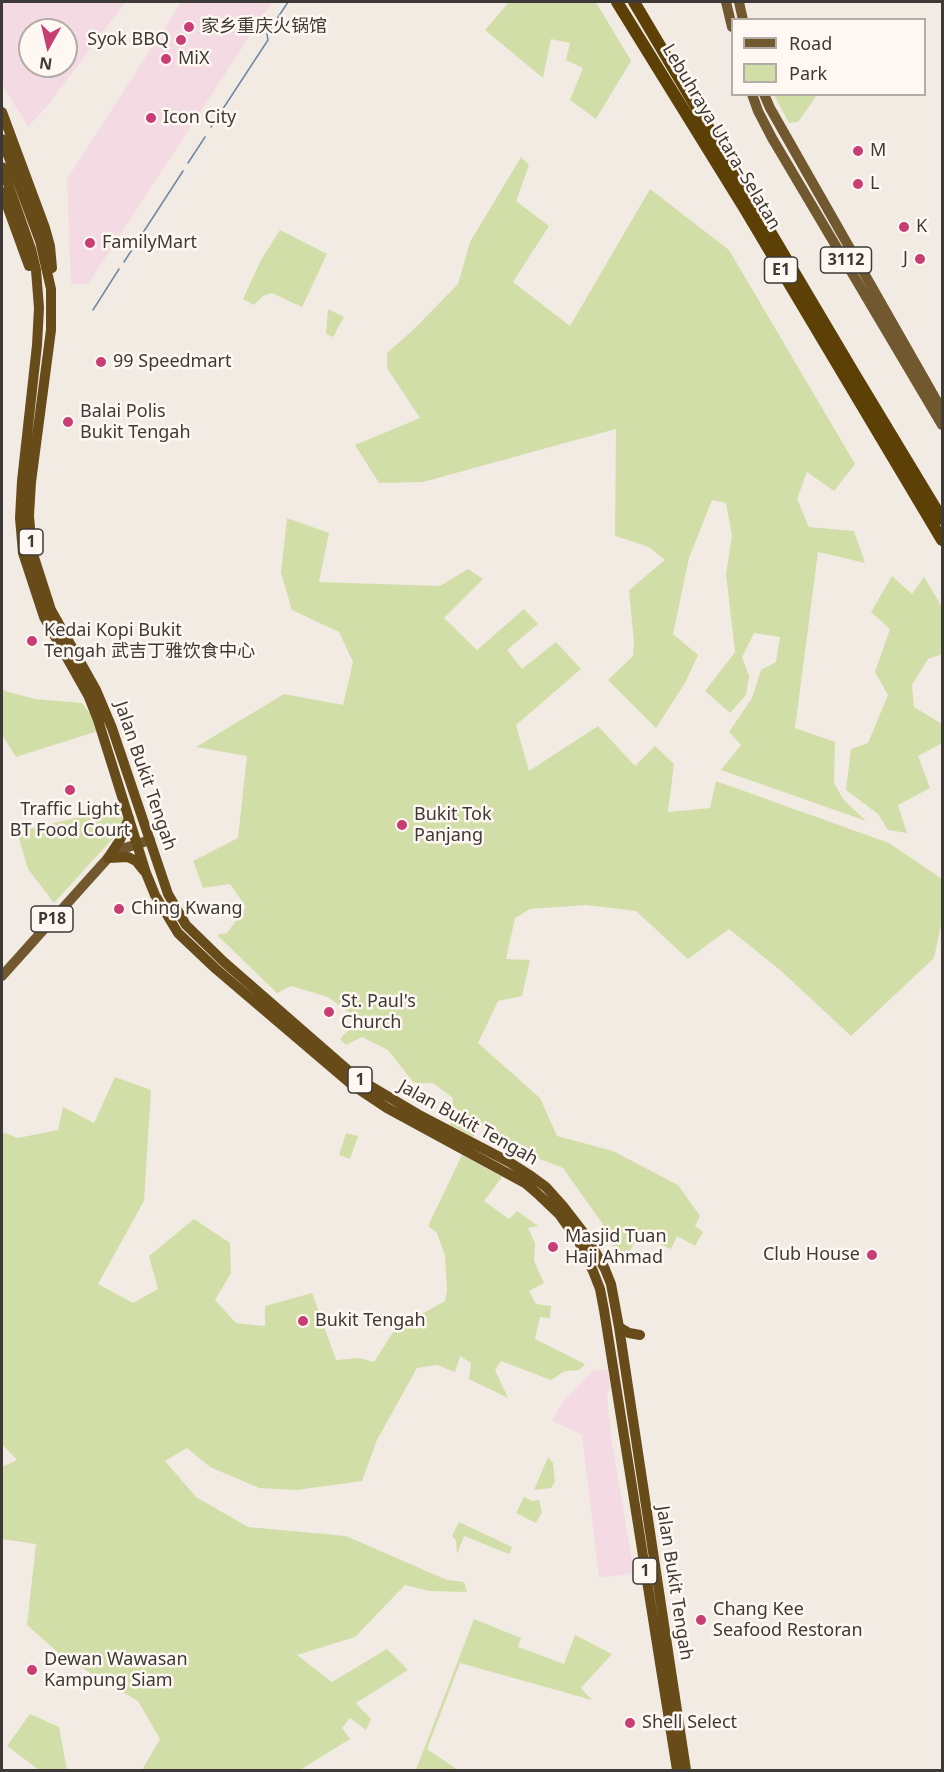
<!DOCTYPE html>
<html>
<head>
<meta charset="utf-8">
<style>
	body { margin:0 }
	#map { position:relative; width:944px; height:1772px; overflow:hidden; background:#f2ebe4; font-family:"Noto Sans",sans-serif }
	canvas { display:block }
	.frame { position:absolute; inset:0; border:3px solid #3c3937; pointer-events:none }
	.legend { position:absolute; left:731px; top:18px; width:195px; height:78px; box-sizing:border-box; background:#fff8f2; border:2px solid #b1aca7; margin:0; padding:8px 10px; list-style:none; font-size:18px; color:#3c3937 }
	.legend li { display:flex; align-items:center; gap:12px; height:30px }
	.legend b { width:30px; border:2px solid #b1aca7 }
	.north { position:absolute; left:18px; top:18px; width:60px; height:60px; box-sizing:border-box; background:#fff8f2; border:2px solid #b1aca7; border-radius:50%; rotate:188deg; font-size:16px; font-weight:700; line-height:24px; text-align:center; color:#3c3937 }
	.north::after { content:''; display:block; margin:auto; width:21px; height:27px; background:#c83e74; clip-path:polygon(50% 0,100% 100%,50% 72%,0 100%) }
</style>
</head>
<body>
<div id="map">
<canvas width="944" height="1772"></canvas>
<div class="frame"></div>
<ul class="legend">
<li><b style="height:8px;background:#71582e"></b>Road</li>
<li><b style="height:16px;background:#d2dea8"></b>Park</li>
</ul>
<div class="north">N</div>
</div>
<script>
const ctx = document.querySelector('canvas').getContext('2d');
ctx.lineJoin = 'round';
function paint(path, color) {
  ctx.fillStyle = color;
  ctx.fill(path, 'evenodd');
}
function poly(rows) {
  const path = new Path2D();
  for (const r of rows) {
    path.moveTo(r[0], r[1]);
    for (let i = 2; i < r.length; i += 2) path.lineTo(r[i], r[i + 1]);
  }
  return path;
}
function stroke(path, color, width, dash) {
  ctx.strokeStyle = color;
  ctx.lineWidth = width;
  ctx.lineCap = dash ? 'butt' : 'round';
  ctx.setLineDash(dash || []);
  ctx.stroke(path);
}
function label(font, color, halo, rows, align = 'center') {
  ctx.font = font + ' "Noto Sans","Noto Sans SC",sans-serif';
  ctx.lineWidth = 5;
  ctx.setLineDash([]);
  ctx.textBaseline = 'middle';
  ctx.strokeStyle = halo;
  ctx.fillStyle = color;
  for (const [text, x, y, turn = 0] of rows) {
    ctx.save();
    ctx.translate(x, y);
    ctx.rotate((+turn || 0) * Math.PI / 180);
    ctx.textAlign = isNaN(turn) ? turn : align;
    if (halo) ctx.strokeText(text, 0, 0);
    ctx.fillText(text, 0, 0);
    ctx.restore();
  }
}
const commercial = poly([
	[2,2,126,2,47,106,28,127,2,84],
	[30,30,66,30,66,66,30,66],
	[181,2,272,2,88,284,71,284,67,179],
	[607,1369,610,1386,607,1398,612,1442,634,1573,599,1578,582,1435,552,1421,561,1404,594,1370]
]);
const green = poly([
	[509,2,596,2,631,61,596,119,570,100,583,68,566,60,570,43,551,39,543,78,485,30],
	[774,95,817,95,798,122,789,123],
	[521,157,529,165,516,201,549,226,513,282,570,326,650,189,729,250,855,464,834,491,807,472,797,499,809,527,854,531,865,563,818,552,795,728,835,742,834,783,843,799,866,821,721,770,741,745,729,732,752,698,761,670,776,662,780,637,754,633,742,657,749,676,746,695,730,713,705,691,735,652,726,574,732,536,726,503,712,500,689,558,673,634,698,655,685,683,656,728,608,680,633,656,634,642,629,590,665,560,649,547,615,536,616,429,423,482,379,483,355,445,420,418,387,368,387,353,413,330,458,284,470,242],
	[280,230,327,254,302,307,272,293,263,296,254,305,243,299,261,260],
	[328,309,344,317,333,337,326,334],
	[287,518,329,533,319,582,440,586,468,569,483,579,444,618,477,650,524,609,538,624,507,650,522,669,556,642,581,669,516,725,529,771,598,726,635,766,655,746,674,764,668,812,710,808,716,781,889,843,942,879,942,920,934,958,851,1036,780,970,729,929,688,959,636,911,586,905,530,909,515,918,506,959,530,960,522,996,498,1001,478,1043,540,1098,557,1136,613,1151,678,1185,700,1216,695,1226,703,1232,695,1246,677,1236,671,1249,639,1235,622,1264,602,1223,563,1168,517,1150,480,1125,473,1137,450,1125,453,1098,433,1083,414,1083,388,1050,362,1037,346,1045,340,1039,355,1023,351,1014,328,997,291,986,277,993,217,935,227,933,246,907,230,884,203,888,193,861,238,838,247,756,196,747,284,694,343,705,353,662,339,632,292,610,281,573],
	[892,576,912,594,924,577,942,607,942,654,928,659,912,685,914,707,942,724,942,743,918,756,930,788,898,805,907,833,888,830,878,814,846,790,851,749,868,743,888,695,875,672,890,629,871,612],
	[2,688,5,691,35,699,82,703,93,718,98,731,16,757,2,735],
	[120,807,123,819,114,837,54,903,28,869,17,832],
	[115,1077,151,1090,144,1201,98,1284,133,1303,158,1289,149,1256,194,1219,230,1243,231,1273,215,1300,236,1323,265,1326,265,1306,312,1293,336,1360,359,1358,374,1362,397,1326,411,1320,445,1301,447,1291,445,1256,437,1233,428,1226,462,1155,502,1177,484,1201,509,1219,517,1211,538,1226,528,1228,535,1243,534,1261,544,1283,529,1291,536,1304,551,1306,550,1318,540,1317,535,1339,585,1364,579,1370,565,1371,551,1380,501,1361,495,1370,508,1398,469,1379,471,1363,460,1356,455,1372,437,1365,417,1368,377,1440,362,1481,297,1490,259,1488,210,1467,187,1448,165,1461,196,1497,248,1527,346,1536,447,1580,464,1582,467,1592,430,1591,405,1585,355,1637,297,1655,332,1682,387,1649,408,1670,356,1703,371,1719,366,1730,350,1718,342,1728,350,1739,300,1770,142,1770,160,1739,138,1701,62,1656,27,1625,36,1544,2,1539,2,1467,17,1460,2,1444,2,1132,18,1138,58,1130,63,1107,94,1123],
	[346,1133,358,1136,350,1159,339,1155],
	[548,1457,553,1463,555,1482,551,1488,534,1490],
	[524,1497,533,1501,539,1500,542,1512,536,1523,516,1513],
	[459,1522,512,1547,509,1554,464,1536,457,1554,456,1541,452,1536],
	[474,1619,521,1638,518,1647,564,1664,575,1635,612,1654,581,1688,592,1700,460,1663,427,1749,458,1770,416,1770],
	[30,1714,59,1727,67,1770,39,1770,7,1746]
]);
const stream = poly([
	[211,127,268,40,267,34,288,2],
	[188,163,205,137],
	[124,262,183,171],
	[93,310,119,269]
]);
const primary = poly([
	[726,2,732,27],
	[739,2,743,20],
	[752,94,758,111,772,138,942,425],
	[764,94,770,108,942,410],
	[2,976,108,858,122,849,150,840]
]);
const trunk = poly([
	[2,112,45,228,50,246,52,268],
	[2,139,40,241,51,289,51,330,31,482,29,516,32,551,51,610,96,690,112,728,168,894,186,925,224,962,357,1078,421,1116,509,1162,531,1176,546,1187,563,1206,587,1237,605,1269,611,1284,619,1327,686,1770],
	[2,167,31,249,36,270,39,308,37,345,22,481,20,518,23,553,44,617,88,695,98,720,146,873,155,895,178,933,216,969,351,1084,387,1108,525,1183,539,1195,559,1214,579,1242,593,1271,600,1289,604,1310,677,1770],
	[2,192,29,266],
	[108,858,120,840,129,818],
	[108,858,128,857,136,861,144,871],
	[619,1327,629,1333,640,1335]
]);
const motorway = poly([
	[617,2,745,209,942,540],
	[634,2,855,375,942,519]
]);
const markers = [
	[189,27,6,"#c83e74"],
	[181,40,6,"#c83e74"],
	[166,59,6,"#c83e74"],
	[151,118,6,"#c83e74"],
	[858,151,6,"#c83e74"],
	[858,184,6,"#c83e74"],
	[904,227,6,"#c83e74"],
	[90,243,6,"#c83e74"],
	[920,259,6,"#c83e74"],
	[101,362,6,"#c83e74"],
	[68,422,6,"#c83e74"],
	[32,641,6,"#c83e74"],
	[70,790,6,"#c83e74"],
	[402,825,6,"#c83e74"],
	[119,909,6,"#c83e74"],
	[329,1012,6,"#c83e74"],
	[553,1247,6,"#c83e74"],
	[872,1255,6,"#c83e74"],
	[303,1321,6,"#c83e74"],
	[701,1620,6,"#c83e74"],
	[32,1670,6,"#c83e74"],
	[630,1723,6,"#c83e74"]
];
const shields = [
	[846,260,51],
	[781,270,33],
	[31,542,24],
	[52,919,42],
	[360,1080,24],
	[645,1571,24]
];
const shieldNames = [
	["3112",846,260],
	["E1",781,270],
	["1",31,542],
	["P18",52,919],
	["1",360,1080],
	["1",645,1571]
];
const poiNames = [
	["家乡重庆火锅馆",201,27],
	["Syok BBQ",169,40,"right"],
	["MiX",178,59],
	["Icon City",163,118],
	["M",870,151],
	["L",870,184],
	["K",916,227],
	["FamilyMart",102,243],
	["J",908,259,"right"],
	["99 Speedmart",113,362],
	["Balai Polis",80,412],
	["Bukit Tengah",80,433],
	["Kedai Kopi Bukit",44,631],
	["Tengah 武吉丁雅饮食中心",44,652],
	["Traffic Light",70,810,"center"],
	["BT Food Court",70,831,"center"],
	["Bukit Tok",414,815],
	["Panjang",414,836],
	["Ching Kwang",131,909],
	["St. Paul's",341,1002],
	["Church",341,1023],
	["Masjid Tuan",565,1237],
	["Haji Ahmad",565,1258],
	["Club House",860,1255,"right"],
	["Bukit Tengah",315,1321],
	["Chang Kee",713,1610],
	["Seafood Restoran",713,1631],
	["Dewan Wawasan",44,1660],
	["Kampung Siam",44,1681],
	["Shell Select",642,1723]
];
const streetNames = [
	["Lebuhraya Utara–Selatan",721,137,59],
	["Jalan Bukit Tengah",145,776,71],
	["Jalan Bukit Tengah",468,1123,29],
	["Jalan Bukit Tengah",674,1583,81]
];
paint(commercial, '#f4dae2');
paint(green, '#d2dea8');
stroke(stream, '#6d87a6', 1.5);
stroke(primary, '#71582e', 10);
stroke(trunk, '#674c1a', 10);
stroke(motorway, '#5d4006', 12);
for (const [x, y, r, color] of markers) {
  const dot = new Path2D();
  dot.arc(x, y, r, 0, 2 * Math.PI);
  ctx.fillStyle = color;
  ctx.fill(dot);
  stroke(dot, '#fff8f2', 2);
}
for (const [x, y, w] of shields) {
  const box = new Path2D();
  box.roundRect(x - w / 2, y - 13, w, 26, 4.5);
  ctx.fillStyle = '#fff8f2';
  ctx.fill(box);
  stroke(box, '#3c3937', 1.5);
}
label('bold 16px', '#3c3937', null, shieldNames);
label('18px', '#3c3937', '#fff8f2', poiNames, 'left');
label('18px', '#3c3937', '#fff8f2', streetNames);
</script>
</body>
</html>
